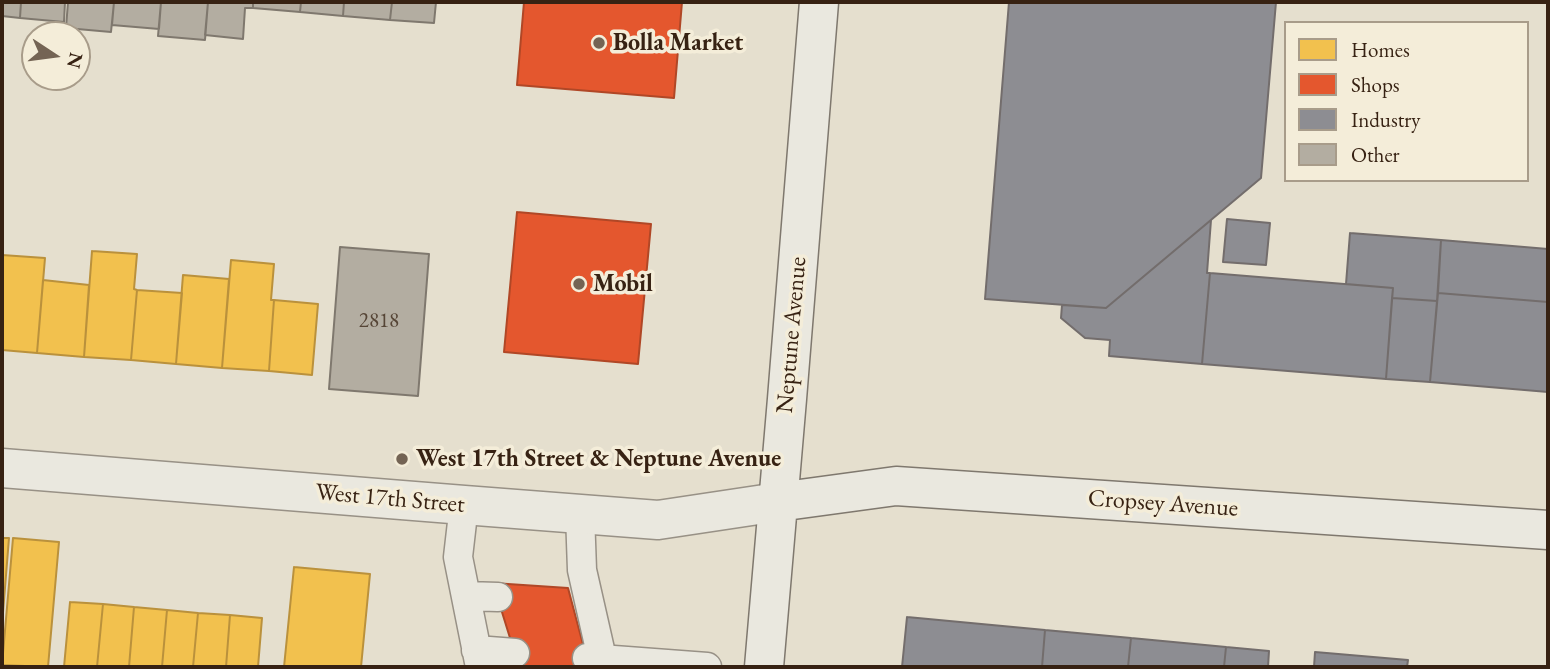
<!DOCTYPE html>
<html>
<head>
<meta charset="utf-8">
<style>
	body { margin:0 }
	#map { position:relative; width:1550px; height:669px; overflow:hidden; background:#e5dfce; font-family:"EB Garamond",serif }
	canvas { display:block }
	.frame { position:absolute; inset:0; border:4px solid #372213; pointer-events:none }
	.legend { position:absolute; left:1284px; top:21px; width:245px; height:161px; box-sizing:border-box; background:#f4edd9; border:2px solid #a89c8a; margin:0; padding:9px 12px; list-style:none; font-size:21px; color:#372213 }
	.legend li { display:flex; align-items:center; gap:14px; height:35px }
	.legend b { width:35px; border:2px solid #a89c8a }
	.north { position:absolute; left:21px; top:21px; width:70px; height:70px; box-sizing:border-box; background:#f4edd9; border:2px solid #a89c8a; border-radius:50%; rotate:103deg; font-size:19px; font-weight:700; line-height:28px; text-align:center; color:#372213 }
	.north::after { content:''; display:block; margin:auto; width:24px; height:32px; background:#746454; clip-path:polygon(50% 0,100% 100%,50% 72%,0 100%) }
</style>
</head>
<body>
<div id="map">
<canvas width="1550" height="669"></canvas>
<div class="frame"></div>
<ul class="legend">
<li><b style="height:19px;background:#f2c14e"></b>Homes</li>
<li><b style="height:19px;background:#e4572e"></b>Shops</li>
<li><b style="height:19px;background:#8d8d92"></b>Industry</li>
<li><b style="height:19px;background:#b3ada1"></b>Other</li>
</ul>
<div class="north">N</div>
</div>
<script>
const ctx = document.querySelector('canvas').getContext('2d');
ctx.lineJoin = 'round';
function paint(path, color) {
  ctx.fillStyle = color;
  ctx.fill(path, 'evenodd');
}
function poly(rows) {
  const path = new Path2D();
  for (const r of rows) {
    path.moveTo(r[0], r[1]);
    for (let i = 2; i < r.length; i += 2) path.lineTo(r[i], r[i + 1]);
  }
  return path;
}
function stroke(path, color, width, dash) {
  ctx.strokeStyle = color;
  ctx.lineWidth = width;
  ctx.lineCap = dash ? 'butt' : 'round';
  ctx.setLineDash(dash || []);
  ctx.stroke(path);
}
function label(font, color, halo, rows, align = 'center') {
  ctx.font = font + ' "EB Garamond",serif';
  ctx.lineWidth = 7;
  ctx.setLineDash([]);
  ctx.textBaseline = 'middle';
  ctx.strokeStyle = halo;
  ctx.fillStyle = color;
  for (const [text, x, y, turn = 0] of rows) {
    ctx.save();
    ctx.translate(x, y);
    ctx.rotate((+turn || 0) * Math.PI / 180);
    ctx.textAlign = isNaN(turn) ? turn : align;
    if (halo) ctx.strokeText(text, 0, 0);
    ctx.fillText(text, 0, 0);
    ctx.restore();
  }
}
const homes = poly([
	[92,251,137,254,134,289,137,290,131,360,84,357,92,251],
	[2,255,45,258,37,353,2,350,2,255],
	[231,260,274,264,271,300,274,300,269,371,222,368,231,260],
	[183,275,229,279,222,368,176,364,183,275],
	[43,280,89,285,84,357,37,353,43,280],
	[137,290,182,293,176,364,131,360,137,290],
	[274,300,318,304,312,375,269,371,274,300],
	[2,538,9,538,2,625,2,538],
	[13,538,59,542,48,667,2,665,13,538],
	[294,567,370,574,361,667,284,667,294,567],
	[70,602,103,604,97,667,64,667,70,602],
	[103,604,134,607,129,667,97,667,103,604],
	[134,607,167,610,162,667,129,667,134,607],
	[167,610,198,613,193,667,162,667,167,610],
	[198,613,230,615,226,667,193,667,198,613],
	[230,615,262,618,258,667,226,667,230,615]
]);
const shops = poly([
	[524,2,682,2,674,98,517,85,524,2],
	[517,212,651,224,638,364,504,352,517,212],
	[493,583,568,588,589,667,519,667,493,583]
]);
const industry = poly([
	[1009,2,1276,2,1261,178,1106,308,985,299,1009,2],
	[1227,219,1270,223,1266,265,1223,262,1227,219],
	[1211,220,1207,273,1210,273,1202,364,1109,356,1110,340,1085,338,1061,318,1062,305,1106,308,1211,220],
	[1350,233,1441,240,1437,301,1392,298,1393,288,1346,284,1350,233],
	[1441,240,1548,249,1548,302,1438,293,1441,240],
	[1210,273,1393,288,1386,379,1202,364,1210,273],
	[1438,293,1548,302,1548,392,1430,382,1438,293],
	[1392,298,1437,301,1430,382,1386,379,1392,298],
	[907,617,1045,630,1042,667,902,667,907,617],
	[1045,630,1131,638,1128,667,1042,667,1045,630],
	[1131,638,1226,647,1224,667,1128,667,1131,638],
	[1226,647,1269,651,1268,667,1224,667,1226,647],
	[1315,652,1408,660,1407,667,1314,667,1315,652]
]);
const building = poly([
	[2,2,21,2,20,18,2,16,2,2],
	[21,2,65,2,64,22,20,18,21,2],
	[68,2,114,2,111,32,66,28,68,2],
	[114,2,161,2,159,29,112,25,114,2],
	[161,2,208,2,205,40,158,36,161,2],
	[208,2,253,2,253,8,245,8,243,39,205,35,208,2],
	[253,2,301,2,300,12,253,8,253,2],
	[301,2,344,2,343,16,300,12,301,2],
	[344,2,392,2,390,20,343,16,344,2],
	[392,2,436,2,434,23,390,20,392,2],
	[340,247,429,254,418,396,329,389,340,247]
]);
const service = poly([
	[464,505,458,557,480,667],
	[580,514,582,570,604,667],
	[466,596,498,597],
	[476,650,515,653],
	[587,658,707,667]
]);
const minor = poly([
	[2,468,464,505,658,520,778,502]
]);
const secondary = poly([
	[778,502,896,486,1548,530],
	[764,667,787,399,819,2]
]);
const markers = [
	[599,43,7,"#746454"],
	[579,284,7,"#746454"],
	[402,459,7,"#746454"]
];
const numberNames = [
	["2818",379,321]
];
const poiNames = [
	["Bolla Market",613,43],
	["Mobil",593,284],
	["West 17th Street & Neptune Avenue",416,459]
];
const streetNames = [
	["Neptune Avenue",792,335,-85],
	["West 17th Street",390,499,5],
	["Cropsey Avenue",1163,504,4]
];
paint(homes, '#f2c14e');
stroke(homes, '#ba913c', 2);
paint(shops, '#e4572e');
stroke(shops, '#b04726', 2);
paint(industry, '#8d8d92');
stroke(industry, '#736d6c', 2);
paint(building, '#b3ada1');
stroke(building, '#7f786e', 2);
stroke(service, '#989186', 31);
stroke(minor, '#989186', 41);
stroke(secondary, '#7f786e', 41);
stroke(service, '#eae8df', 28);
stroke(minor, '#eae8df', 38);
stroke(secondary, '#eae8df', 38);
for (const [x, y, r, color] of markers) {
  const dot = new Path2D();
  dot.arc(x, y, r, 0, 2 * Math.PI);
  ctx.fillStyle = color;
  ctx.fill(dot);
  stroke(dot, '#f4edd9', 2.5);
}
label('21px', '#564536', null, numberNames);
label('bold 24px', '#372213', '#f4edd9', poiNames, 'left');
label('24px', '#372213', '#f4edd9', streetNames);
</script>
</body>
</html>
